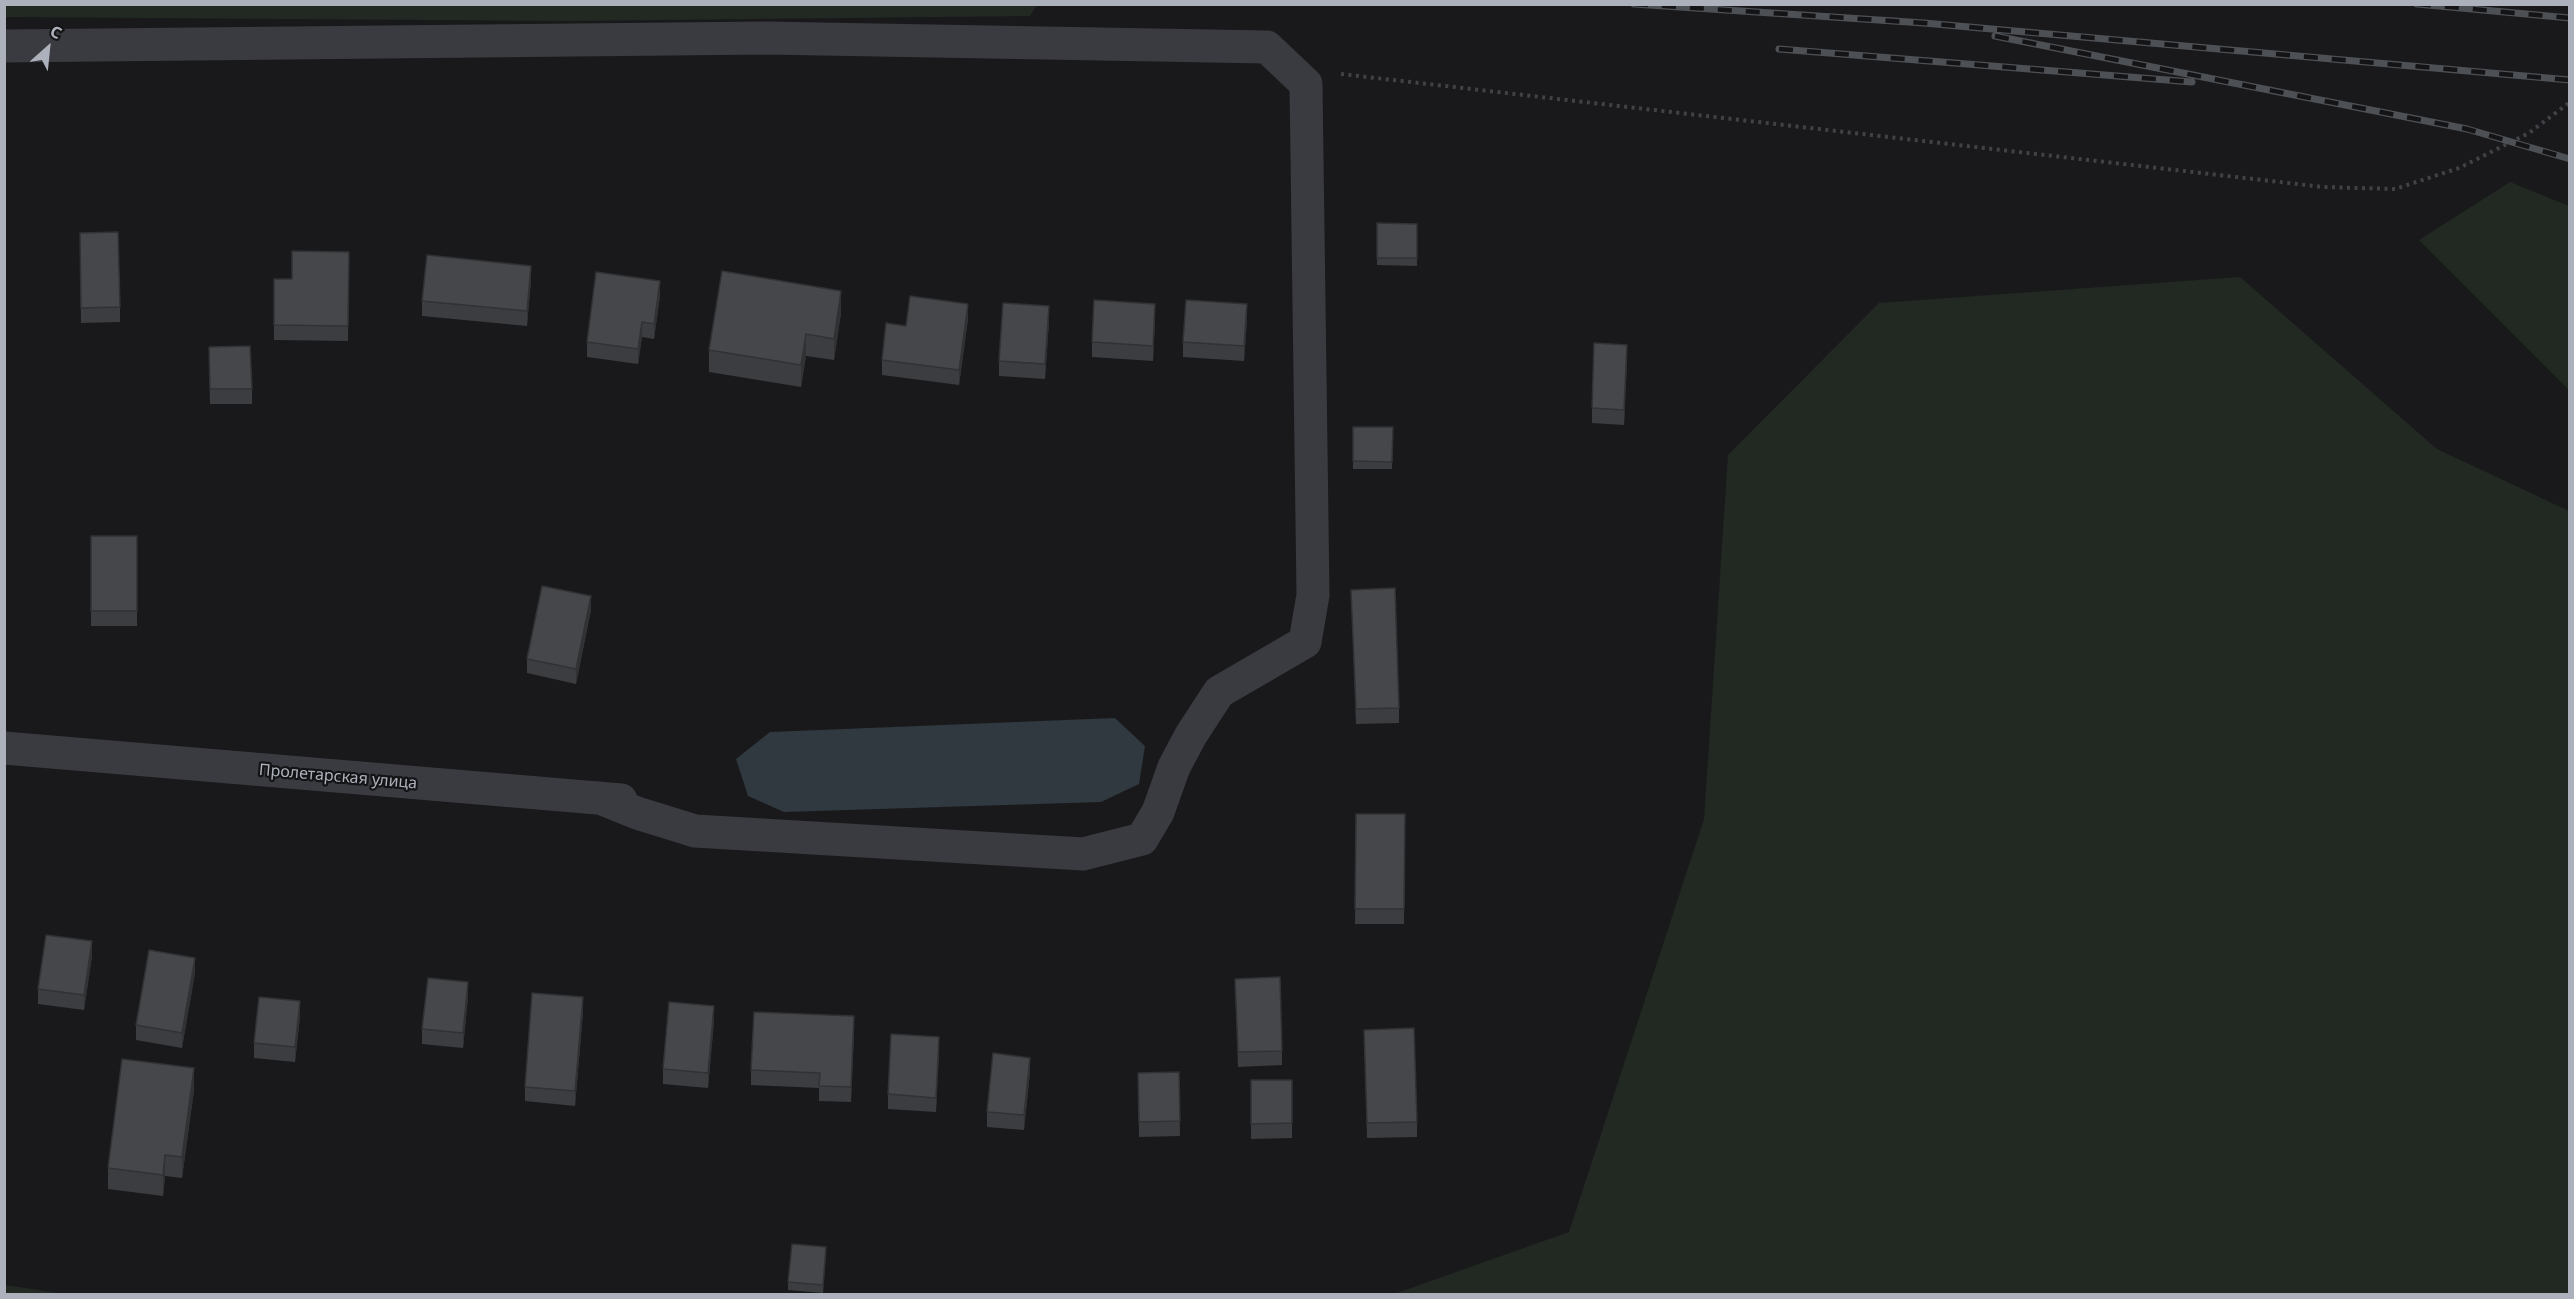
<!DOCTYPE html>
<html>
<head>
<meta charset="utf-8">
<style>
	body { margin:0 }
	#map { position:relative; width:2574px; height:1299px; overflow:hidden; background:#19191b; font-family:"Noto Sans",sans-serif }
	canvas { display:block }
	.frame { position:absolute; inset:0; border:6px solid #acb1bb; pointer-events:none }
	.north { position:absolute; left:18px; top:18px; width:60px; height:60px; -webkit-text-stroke:4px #141416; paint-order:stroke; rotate:27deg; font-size:16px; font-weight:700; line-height:24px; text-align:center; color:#acb1bb }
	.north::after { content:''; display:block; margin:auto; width:21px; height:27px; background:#acb1bb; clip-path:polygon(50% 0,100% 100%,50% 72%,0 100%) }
</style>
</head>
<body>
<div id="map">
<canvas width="2574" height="1299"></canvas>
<div class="frame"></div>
<div class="north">С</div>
</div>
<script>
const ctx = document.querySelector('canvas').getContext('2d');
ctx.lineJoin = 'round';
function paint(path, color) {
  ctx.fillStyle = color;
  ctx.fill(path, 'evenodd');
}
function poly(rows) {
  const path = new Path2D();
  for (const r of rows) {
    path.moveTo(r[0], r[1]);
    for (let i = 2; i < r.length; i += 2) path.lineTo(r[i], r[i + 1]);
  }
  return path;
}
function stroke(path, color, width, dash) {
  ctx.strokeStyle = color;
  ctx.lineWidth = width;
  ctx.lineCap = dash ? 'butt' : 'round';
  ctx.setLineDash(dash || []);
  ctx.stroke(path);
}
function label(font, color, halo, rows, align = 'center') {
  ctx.font = font + ' "Noto Sans",sans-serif';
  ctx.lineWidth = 4.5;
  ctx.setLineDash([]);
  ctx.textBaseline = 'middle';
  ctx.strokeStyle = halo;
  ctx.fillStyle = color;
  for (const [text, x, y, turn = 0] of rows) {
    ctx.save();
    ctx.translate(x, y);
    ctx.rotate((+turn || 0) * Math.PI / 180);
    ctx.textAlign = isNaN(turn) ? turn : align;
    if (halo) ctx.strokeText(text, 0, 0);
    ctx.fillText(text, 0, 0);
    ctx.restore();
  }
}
const green = poly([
	[5,4,1037,4,1037,5,1030,16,569,21,5,17],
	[2510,182,2569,206,2569,390,2419,240],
	[2240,277,2437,449,2569,511,2569,1294,1394,1294,1569,1232,1704,819,1728,455,1879,303],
	[4,1285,5,1285,65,1294,5,1294]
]);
const water = poly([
	[1115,718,1145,746,1139,784,1101,802,784,812,748,796,736,759,770,732]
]);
const path = poly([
	[1341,74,2323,187,2395,189,2459,168,2529,133,2570,102]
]);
const minor = poly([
	[4,46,766,38,1267,47,1306,84,1313,595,1305,642,1219,692,1191,735,1174,767,1158,812,1142,839,1083,854,695,831,637,813,600,798],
	[4,748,621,800]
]);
const rail = poly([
	[1634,4,1924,23,2570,80],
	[2417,4,2570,18],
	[1995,36,2467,129,2570,159],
	[1779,49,2192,82]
]);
const wall = poly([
	[1377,223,1417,224,1417,266,1377,265],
	[80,233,120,307,120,322,81,323],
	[349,252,348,341,274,340,274,279,292,279],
	[531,280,527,326,422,316,422,301],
	[660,296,654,339,642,337,638,364,587,357,587,342],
	[841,313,834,360,806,356,801,387,709,372,709,350],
	[968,319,959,385,882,375,882,360,906,326],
	[1155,319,1153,361,1092,357,1092,342],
	[1247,319,1244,361,1183,357,1183,342],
	[1049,321,1045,379,999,376,999,361],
	[1627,360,1624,425,1592,423,1592,408],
	[209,362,252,389,252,404,210,404],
	[1353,427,1393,427,1392,469,1353,469],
	[91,536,137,536,137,626,91,626],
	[1351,590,1399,708,1399,723,1356,724],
	[591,610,576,684,527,673,527,659],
	[1356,814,1405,814,1404,924,1355,924],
	[92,956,84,1010,38,1004,38,989],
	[195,973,182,1048,136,1040,136,1025],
	[1235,979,1282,1051,1282,1065,1238,1067],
	[468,997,463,1048,422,1044,422,1029],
	[583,1012,575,1106,525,1101,525,1087],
	[300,1016,295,1062,254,1058,254,1043],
	[714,1021,708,1088,663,1084,663,1069],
	[1364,1030,1417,1122,1417,1137,1367,1138],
	[854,1031,851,1102,819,1101,819,1088,751,1085,751,1070],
	[939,1052,936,1112,888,1109,888,1094],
	[1030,1072,1024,1130,987,1127,987,1112],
	[1179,1072,1180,1136,1139,1137,1138,1073],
	[1251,1080,1292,1080,1292,1138,1251,1139],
	[194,1090,182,1178,165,1176,163,1196,108,1189,108,1168],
	[826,1255,823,1293,788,1290,788,1282]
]);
const shadedWall = poly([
	[531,266,531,280,527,326,527,311],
	[660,281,660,296,654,339,654,324],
	[841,291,841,313,834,360,834,339],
	[968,304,968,319,959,385,959,370],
	[1155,304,1155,319,1153,361,1153,346],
	[1247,304,1247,319,1244,361,1244,346],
	[1049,306,1049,321,1045,379,1045,364],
	[642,322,642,337,638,364,638,349],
	[806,334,806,356,801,387,801,365],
	[1627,345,1627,360,1624,425,1624,410],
	[591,596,591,610,576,684,576,669],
	[92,941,92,956,84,1010,84,995],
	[195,958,195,973,182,1048,182,1033],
	[468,982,468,997,463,1048,463,1033],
	[583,997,583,1012,575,1106,575,1091],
	[300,1001,300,1016,295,1062,295,1047],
	[714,1006,714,1021,708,1088,708,1073],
	[854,1016,854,1031,851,1102,851,1087],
	[939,1037,939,1052,936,1112,936,1098],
	[1030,1058,1030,1072,1024,1130,1024,1115],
	[194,1068,194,1090,182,1178,182,1157],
	[165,1155,165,1176,163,1196,163,1175]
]);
const building = poly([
	[1377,223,1417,224,1417,258,1377,258,1377,223],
	[118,232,120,307,81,308,80,233,118,232],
	[292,251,349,252,348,326,274,325,274,279,292,279,292,251],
	[427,255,531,266,527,311,422,301,427,255],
	[722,271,841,291,834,339,806,334,801,365,709,350,722,271],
	[596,272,660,281,654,324,642,322,638,349,587,342,596,272],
	[910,296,968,304,959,370,882,360,886,323,906,326,910,296],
	[1094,300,1155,304,1153,346,1092,342,1094,300],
	[1186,300,1247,304,1244,346,1183,342,1186,300],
	[1003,303,1049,306,1045,364,999,361,1003,303],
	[1594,343,1627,345,1624,410,1592,408,1594,343],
	[250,346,252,389,210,389,209,347,250,346],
	[1353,427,1393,427,1392,462,1353,461,1353,427],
	[91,536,137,536,137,611,91,611,91,536],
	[542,586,591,596,576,669,527,659,542,586],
	[1395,588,1399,708,1356,709,1351,590,1395,588],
	[1356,814,1405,814,1404,909,1355,909,1356,814],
	[46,935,92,941,84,995,38,989,46,935],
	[149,950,195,958,182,1033,136,1025,149,950],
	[1280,977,1282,1051,1238,1052,1235,979,1280,977],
	[428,978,468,982,463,1033,422,1029,428,978],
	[532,993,583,997,575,1091,525,1087,532,993],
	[259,997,300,1001,295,1047,254,1043,259,997],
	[669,1002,714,1006,708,1073,663,1069,669,1002],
	[754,1012,854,1016,851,1087,819,1086,820,1073,751,1070,754,1012],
	[1414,1028,1417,1122,1367,1123,1364,1030,1414,1028],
	[891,1034,939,1037,936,1098,888,1094,891,1034],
	[993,1053,1030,1058,1024,1115,987,1112,993,1053],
	[122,1059,194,1068,182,1157,165,1155,163,1175,108,1168,122,1059],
	[1179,1072,1180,1121,1139,1122,1138,1073,1179,1072],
	[1251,1080,1292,1080,1292,1123,1251,1124,1251,1080],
	[792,1244,826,1247,823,1285,788,1282,792,1244]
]);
const streetNames = [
	["Пролетарская улица",338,777,5]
];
paint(green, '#212922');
paint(water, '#2f393f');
stroke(path, '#404247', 4, [3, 4.5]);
stroke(minor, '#3a3b40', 33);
stroke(rail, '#4d5055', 7);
stroke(rail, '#141416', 4.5, [14]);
paint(wall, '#3c3d40');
paint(shadedWall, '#313234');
paint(building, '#46474b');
stroke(building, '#313234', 1.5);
label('16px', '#acb1bb', '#141416', streetNames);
</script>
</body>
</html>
